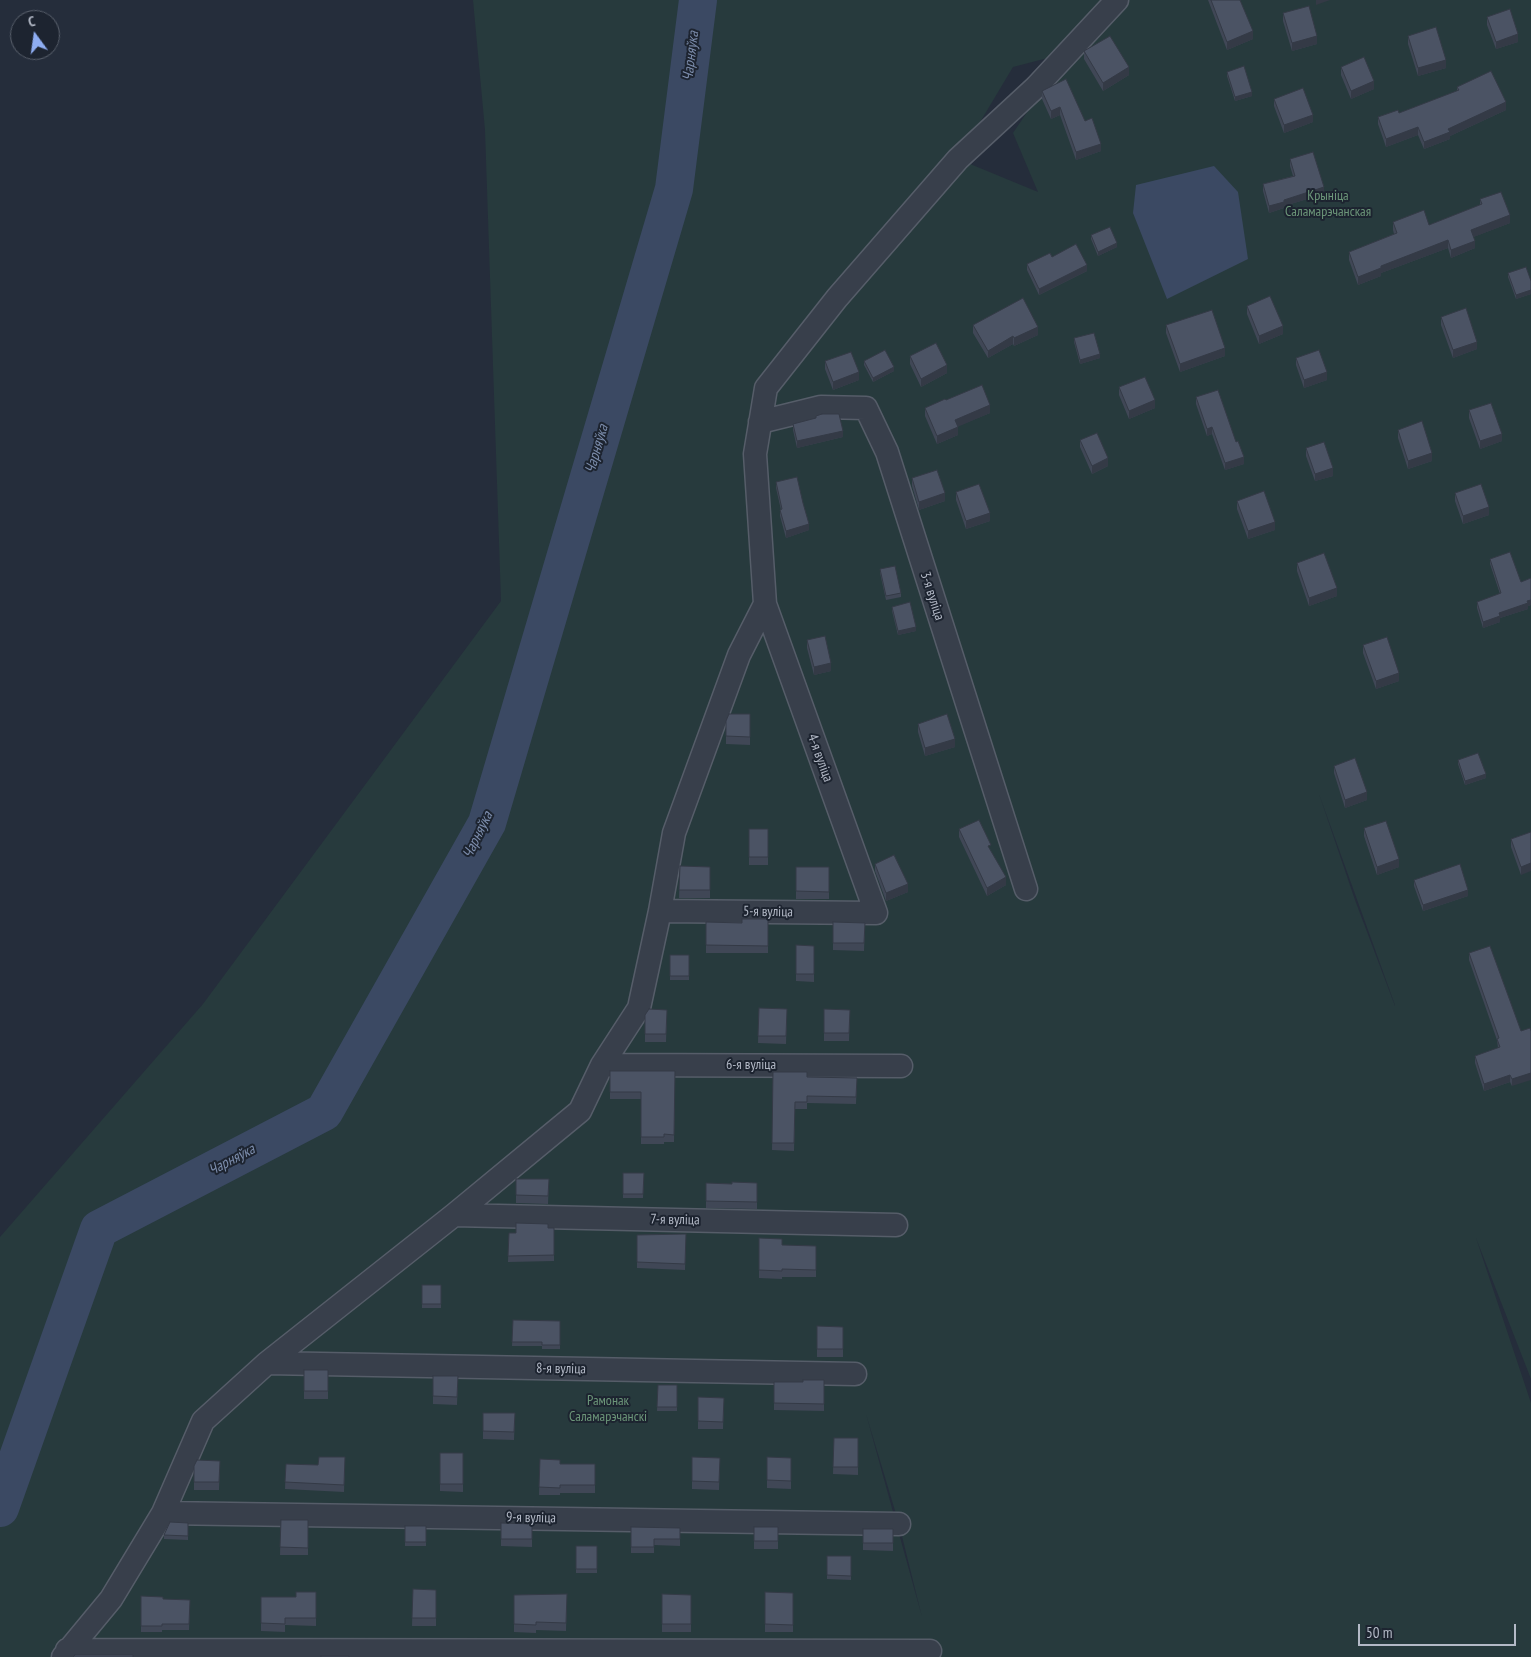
<!DOCTYPE html>
<html>
<head>
<meta charset="utf-8">
<style>
	body { margin:0 }
	#map { position:relative; width:1531px; height:1657px; overflow:hidden; background:#252d3b; font-family:"PT Sans Narrow",sans-serif }
	canvas { display:block }
	.north { position:absolute; left:10px; top:10px; width:50px; height:50px; box-sizing:border-box; background:#1d2430; border:1px solid #59606c; border-radius:50%; rotate:346deg; font-size:14px; font-weight:700; line-height:20px; text-align:center; color:#b4bac7 }
	.north::after { content:''; display:block; margin:auto; width:18px; height:22px; background:#8eadf2; clip-path:polygon(50% 0,100% 100%,50% 72%,0 100%) }
	.scale { position:absolute; left:1358px; top:1624px; width:158px; height:22px; box-sizing:border-box; border:2px solid #b4bac7; border-top:0; padding-left:6px; font-size:15px; line-height:18px; white-space:nowrap; color:#b4bac7; -webkit-text-stroke:4px #1d2430; paint-order:stroke }
</style>
</head>
<body>
<div id="map">
<canvas width="1531" height="1657"></canvas>
<div class="north">С</div>
<div class="scale">50 m</div>
</div>
<script>
const ctx = document.querySelector('canvas').getContext('2d');
ctx.lineJoin = 'round';
function paint(path, color) {
  ctx.fillStyle = color;
  ctx.fill(path, 'evenodd');
}
function poly(rows) {
  const path = new Path2D();
  for (const r of rows) {
    path.moveTo(r[0], r[1]);
    for (let i = 2; i < r.length; i += 2) path.lineTo(r[i], r[i + 1]);
  }
  return path;
}
function stroke(path, color, width, dash) {
  ctx.strokeStyle = color;
  ctx.lineWidth = width;
  ctx.lineCap = dash ? 'butt' : 'round';
  ctx.setLineDash(dash || []);
  ctx.stroke(path);
}
function label(font, color, halo, rows, align = 'center') {
  ctx.font = font + ' "PT Sans Narrow",sans-serif';
  ctx.lineWidth = 4;
  ctx.setLineDash([]);
  ctx.textBaseline = 'middle';
  ctx.strokeStyle = halo;
  ctx.fillStyle = color;
  for (const [text, x, y, turn = 0] of rows) {
    ctx.save();
    ctx.translate(x, y);
    ctx.rotate((+turn || 0) * Math.PI / 180);
    ctx.textAlign = isNaN(turn) ? turn : align;
    if (halo) ctx.strokeText(text, 0, 0);
    ctx.fillText(text, 0, 0);
    ctx.restore();
  }
}
const green = poly([
	[473,0,1531,0,1531,1379,1476,1238,1531,1403,1531,1657,0,1657,0,1237,203,1004,501,601,485,130],
	[1067,53,1013,133,1038,192,958,159,1013,67],
	[1319,794,1395,1005,1395,1006,1355,900],
	[866,1414,899,1524,922,1617]
]);
const water = poly([
	[1214,166,1238,192,1248,259,1167,299,1133,213,1136,185]
]);
const river = poly([
	[0,1508,99,1229,324,1112,487,823,674,189,698,0]
]);
const street = poly([
	[760,422,821,407,866,408,887,452,1026,889],
	[660,911,876,913,765,604],
	[602,1065,901,1066],
	[454,1215,896,1225],
	[267,1363,855,1374],
	[163,1513,899,1524],
	[67,1650,930,1651],
	[63,1657,111,1599,163,1513,203,1421,267,1363,454,1215,580,1111,602,1065,639,1008,660,911,674,833,739,655,765,604,755,454,766,388,837,298,958,159,1036,87,1117,0]
]);
const wall = poly([
	[1208,0,1240,0,1253,39,1227,50],
	[1283,13,1317,44,1292,51,1283,21],
	[1487,17,1518,42,1496,49,1487,25],
	[1408,36,1446,68,1418,76,1408,44],
	[1084,51,1129,75,1103,91,1084,59],
	[1341,67,1374,89,1351,99,1341,75],
	[1227,72,1252,96,1235,101,1227,76],
	[1457,87,1506,110,1450,136,1450,139,1424,149,1418,135,1386,147,1378,124,1378,117,1399,113,1457,91],
	[1042,91,1085,121,1101,151,1076,160,1060,115,1051,119,1042,99],
	[1274,99,1313,122,1284,133,1274,106],
	[1290,159,1324,194,1284,206,1284,208,1269,213,1263,191,1263,184,1293,176,1290,166],
	[1480,199,1510,223,1473,237,1475,248,1451,258,1448,248,1381,273,1381,276,1358,285,1349,260,1349,252,1394,234,1393,230,1393,222,1429,225,1480,205],
	[1091,235,1117,247,1098,256,1091,239],
	[1027,264,1087,271,1039,295,1027,270],
	[1508,273,1531,281,1531,294,1516,299,1508,277],
	[1247,306,1283,334,1259,344,1247,314],
	[1441,317,1477,349,1453,358,1441,325],
	[973,325,1038,335,1014,346,1013,344,988,358,973,333],
	[1166,325,1225,356,1180,372,1166,333],
	[1074,338,1100,358,1080,364,1074,342],
	[910,356,947,373,921,387,910,364],
	[1296,358,1327,380,1304,388,1296,365],
	[825,361,859,380,833,390,825,369],
	[864,361,894,371,873,382,864,365],
	[1119,387,1155,408,1129,419,1119,395],
	[1196,397,1236,442,1244,464,1225,470,1212,434,1207,436,1196,404],
	[946,400,990,413,958,426,958,435,937,444,925,416,925,408],
	[1469,410,1502,441,1480,449,1469,418],
	[816,416,843,437,797,448,793,430,793,424,816,418],
	[1398,430,1432,461,1408,469,1398,438],
	[1080,440,1108,466,1092,474,1080,447],
	[1306,448,1333,476,1315,481,1306,456],
	[912,478,945,501,919,510,912,486],
	[776,482,803,503,809,530,786,538,780,516,780,510,781,510,776,488],
	[956,492,990,521,966,529,956,500],
	[1455,493,1489,515,1463,524,1455,501],
	[1237,501,1275,530,1248,539,1237,509],
	[1490,559,1521,582,1531,578,1531,605,1528,606,1528,609,1500,618,1500,622,1483,628,1477,608,1477,602,1500,594,1490,564],
	[1297,563,1337,596,1309,606,1297,571],
	[880,569,901,593,901,597,886,600,880,573],
	[892,607,916,631,898,635,892,611],
	[807,640,831,671,814,675,807,648],
	[1363,645,1399,681,1376,689,1363,653],
	[750,714,750,745,726,744,726,721],
	[918,724,955,747,925,756,918,732],
	[1458,760,1486,778,1465,785,1458,764],
	[1334,766,1367,800,1345,808,1334,773],
	[1364,828,1399,867,1377,875,1364,836],
	[749,829,768,829,768,865,749,865],
	[959,829,1006,885,987,896,959,837],
	[1531,832,1521,875,1511,847,1511,839],
	[875,864,908,892,886,901,875,871],
	[680,866,710,867,710,898,679,898],
	[796,867,829,867,829,899,796,899],
	[1414,880,1468,896,1423,911,1414,886],
	[768,919,768,953,706,953,706,922,742,923],
	[833,922,865,923,864,951,833,950],
	[796,945,814,946,814,982,796,981],
	[1469,953,1521,1031,1512,1086,1510,1082,1484,1091,1475,1063,1475,1056,1498,1048,1497,1040,1469,960],
	[670,955,689,955,689,980,670,980],
	[759,1008,787,1009,786,1044,758,1043],
	[824,1009,850,1010,849,1041,824,1041],
	[667,1010,666,1042,645,1042,645,1015],
	[610,1071,675,1071,674,1142,664,1142,664,1144,641,1144,641,1099,610,1099],
	[773,1072,807,1077,857,1078,856,1104,807,1103,807,1109,795,1109,794,1151,772,1150],
	[623,1173,644,1173,643,1198,623,1198],
	[516,1179,549,1179,548,1204,516,1203],
	[706,1183,732,1184,757,1183,757,1209,706,1208],
	[548,1228,554,1228,554,1261,508,1262,509,1233,516,1233],
	[686,1234,685,1270,637,1268,637,1235],
	[759,1238,782,1245,816,1246,816,1277,782,1277,782,1279,759,1278],
	[422,1285,441,1285,441,1308,422,1308],
	[513,1320,560,1321,560,1349,542,1349,542,1346,512,1346],
	[817,1326,843,1327,843,1357,817,1357],
	[304,1370,328,1370,328,1399,304,1399],
	[433,1376,458,1376,457,1405,433,1404],
	[824,1380,824,1411,774,1410,774,1382,803,1382],
	[658,1385,677,1385,677,1411,657,1411],
	[698,1397,724,1398,723,1429,698,1429],
	[483,1413,515,1413,514,1440,483,1439],
	[834,1438,858,1438,858,1475,833,1474],
	[440,1453,463,1453,463,1492,440,1491],
	[345,1457,344,1492,285,1489,286,1464,318,1465],
	[692,1457,720,1458,719,1490,692,1489],
	[767,1457,791,1458,791,1489,767,1488],
	[540,1459,560,1464,595,1464,595,1493,560,1493,560,1495,539,1495],
	[220,1461,219,1490,194,1490,194,1466],
	[281,1520,308,1520,308,1555,280,1555],
	[188,1523,188,1540,164,1539,164,1535],
	[501,1523,532,1524,532,1547,501,1546],
	[405,1526,426,1526,426,1546,405,1546],
	[631,1527,680,1528,680,1546,654,1545,654,1553,631,1553],
	[754,1527,778,1527,778,1549,754,1549],
	[863,1529,893,1529,893,1551,863,1550],
	[576,1546,597,1546,597,1573,576,1573],
	[827,1556,851,1556,851,1580,827,1579],
	[413,1589,436,1590,436,1626,412,1626],
	[316,1592,316,1626,285,1625,285,1632,261,1631,261,1597,296,1597],
	[765,1592,793,1593,793,1632,765,1632],
	[567,1594,566,1631,536,1630,536,1633,514,1632,514,1595],
	[662,1594,691,1595,691,1632,662,1632],
	[141,1596,163,1599,190,1600,189,1630,162,1630,162,1632,141,1632]
]);
const shadedWall = poly([
	[1316,0,1330,0,1316,5],
	[1253,31,1253,39,1227,50,1227,42],
	[1518,34,1518,42,1496,49,1496,42],
	[1317,36,1317,44,1292,51,1292,43],
	[1446,60,1446,68,1418,76,1418,68],
	[1129,67,1129,75,1103,91,1103,83],
	[1374,81,1374,89,1351,99,1351,91],
	[1252,92,1252,96,1235,101,1235,97],
	[1506,102,1506,110,1450,136,1450,139,1424,149,1424,142,1448,129],
	[1060,107,1060,115,1051,119,1051,111],
	[1313,115,1313,122,1284,133,1284,125],
	[1418,127,1418,135,1386,147,1386,139],
	[1101,144,1101,151,1076,160,1076,152],
	[1324,187,1324,194,1284,206,1284,208,1269,213,1269,206,1284,200],
	[1510,215,1510,223,1471,238,1471,230],
	[1448,240,1448,248,1381,273,1381,276,1358,285,1358,277,1381,266],
	[1475,241,1475,248,1451,258,1451,250],
	[1117,243,1117,247,1098,256,1098,252],
	[1087,265,1087,271,1039,295,1039,289],
	[1531,290,1531,294,1516,299,1516,295],
	[1283,326,1283,334,1259,344,1259,336],
	[1038,327,1038,335,1014,346,1014,338],
	[1013,336,1013,344,988,358,988,351],
	[1477,342,1477,349,1453,358,1453,350],
	[1225,348,1225,356,1180,372,1180,364],
	[1100,354,1100,358,1080,364,1080,360],
	[947,365,947,373,921,387,921,379],
	[894,367,894,371,873,382,873,378],
	[859,372,859,380,833,390,833,382],
	[1327,372,1327,380,1304,388,1304,380],
	[1155,400,1155,408,1129,419,1129,411],
	[990,405,990,413,955,428,955,420],
	[958,427,958,435,937,444,937,436],
	[1212,427,1212,434,1207,436,1207,429],
	[843,431,843,437,797,448,797,441],
	[1502,434,1502,441,1480,449,1480,441],
	[1432,453,1432,461,1408,469,1408,461],
	[1244,457,1244,464,1225,470,1225,463],
	[1108,458,1108,466,1092,474,1092,466],
	[1333,468,1333,476,1315,481,1315,474],
	[945,493,945,501,919,510,919,502],
	[1489,507,1489,515,1463,524,1463,516],
	[990,513,990,521,966,529,966,521],
	[1275,522,1275,530,1248,539,1248,531],
	[809,524,809,530,786,538,786,531],
	[1337,588,1337,596,1309,606,1309,598],
	[1531,600,1531,605,1528,606,1528,609,1500,618,1500,622,1483,628,1483,622,1499,613],
	[916,627,916,631,898,635,898,631],
	[831,663,831,671,814,675,814,667],
	[1399,673,1399,681,1376,689,1376,681],
	[955,739,955,747,925,756,925,748],
	[1486,774,1486,778,1465,785,1465,781],
	[1367,792,1367,800,1345,808,1345,800],
	[1399,859,1399,867,1377,875,1377,867],
	[1531,863,1531,871,1521,875,1521,867],
	[1006,877,1006,885,987,896,987,888],
	[908,884,908,892,886,901,886,893],
	[1468,890,1468,896,1423,911,1423,905],
	[1531,1073,1531,1080,1512,1086,1512,1079],
	[1510,1075,1510,1082,1484,1091,1484,1084]
]);
const building = poly([
	[1211,0,1240,0,1253,31,1227,42,1211,0],
	[1309,6,1317,36,1292,43,1283,13,1309,6],
	[1510,9,1518,34,1496,42,1487,17,1510,9],
	[1436,27,1446,60,1418,68,1408,36,1436,27],
	[1110,36,1129,67,1103,83,1084,51,1110,36],
	[1364,57,1374,81,1351,91,1341,67,1364,57],
	[1244,66,1252,92,1235,97,1227,72,1244,66],
	[1491,71,1506,102,1448,129,1450,132,1424,142,1418,127,1386,139,1378,117,1398,110,1399,113,1459,90,1457,87,1491,71],
	[1066,79,1085,121,1092,118,1101,144,1076,152,1060,107,1051,111,1042,91,1066,79],
	[1303,88,1313,115,1284,125,1274,99,1303,88],
	[1313,152,1324,187,1284,200,1284,202,1269,206,1263,184,1295,176,1290,159,1313,152],
	[1501,192,1510,215,1471,230,1475,241,1451,250,1448,240,1381,266,1381,268,1358,277,1349,252,1397,233,1393,222,1424,210,1429,225,1482,204,1480,199,1501,192],
	[1110,227,1117,243,1098,252,1091,235,1110,227],
	[1076,244,1087,265,1039,289,1027,264,1050,253,1052,257,1076,244],
	[1526,267,1531,281,1531,290,1516,295,1508,273,1526,267],
	[1270,296,1283,326,1259,336,1247,306,1270,296],
	[1023,298,1038,327,1014,338,1013,336,988,351,973,325,1023,298],
	[1466,308,1477,342,1453,350,1441,317,1466,308],
	[1212,310,1225,348,1180,364,1166,325,1212,310],
	[1094,333,1100,354,1080,360,1074,338,1094,333],
	[936,343,947,365,921,379,910,356,936,343],
	[885,350,894,367,873,378,864,361,885,350],
	[1319,350,1327,372,1304,380,1296,358,1319,350],
	[851,352,859,372,833,382,825,361,851,352],
	[1145,377,1155,400,1129,411,1119,387,1145,377],
	[982,385,990,405,955,420,958,427,937,436,925,408,945,399,946,400,982,385],
	[1218,390,1236,442,1238,441,1244,457,1225,463,1212,427,1207,429,1196,397,1218,390],
	[1491,403,1502,434,1480,441,1469,410,1491,403],
	[822,414,839,414,843,431,797,441,793,424,816,418,816,416,822,414],
	[1422,421,1432,453,1408,461,1398,430,1422,421],
	[1097,433,1108,458,1092,466,1080,440,1097,433],
	[1324,442,1333,468,1315,474,1306,448,1324,442],
	[937,470,945,493,919,502,912,478,937,470],
	[797,477,803,503,809,524,786,531,780,510,782,509,776,482,797,477],
	[979,484,990,513,966,521,956,492,979,484],
	[1481,484,1489,507,1463,516,1455,493,1481,484],
	[1264,491,1275,522,1248,531,1237,501,1264,491],
	[1510,552,1521,582,1531,578,1531,600,1527,601,1528,603,1499,613,1500,616,1483,622,1477,602,1501,593,1490,559,1510,552],
	[1324,553,1337,588,1309,598,1297,563,1324,553],
	[895,566,901,593,886,596,880,569,895,566],
	[910,602,916,627,898,631,892,607,910,602],
	[825,636,831,663,814,667,807,640,825,636],
	[1387,637,1399,673,1376,681,1363,645,1387,637],
	[729,714,750,714,750,737,726,736,726,721,729,714],
	[947,714,955,739,925,748,918,724,947,714],
	[1478,753,1486,774,1465,781,1458,760,1478,753],
	[1355,758,1367,792,1345,800,1334,766,1355,758],
	[979,820,991,845,988,846,1006,877,987,888,959,829,979,820],
	[1386,821,1399,859,1377,867,1364,828,1386,821],
	[749,829,768,829,768,857,749,857,749,829],
	[1531,832,1531,863,1521,867,1511,839,1531,832],
	[894,855,908,884,886,893,875,864,894,855],
	[1460,864,1468,890,1423,905,1414,880,1460,864],
	[680,866,710,867,710,890,679,890,680,866],
	[796,867,829,867,829,892,796,891,796,867],
	[742,919,768,919,768,946,706,945,706,922,742,923,742,919],
	[833,922,865,923,864,943,833,943,833,922],
	[796,945,814,946,814,974,796,974,796,945],
	[1490,946,1521,1031,1530,1028,1531,1031,1531,1073,1512,1079,1510,1075,1484,1084,1475,1056,1500,1047,1497,1039,1499,1038,1469,953,1490,946],
	[670,955,689,955,689,976,670,976,670,955],
	[759,1008,787,1009,786,1036,758,1036,759,1008],
	[649,1009,667,1010,666,1034,645,1034,645,1015,649,1009],
	[824,1009,850,1010,849,1033,824,1033,824,1009],
	[610,1071,675,1071,674,1135,664,1134,664,1137,641,1137,641,1092,610,1092,610,1071],
	[773,1072,807,1072,807,1077,857,1078,856,1097,807,1096,807,1102,795,1102,794,1143,772,1143,773,1072],
	[623,1173,644,1173,643,1194,623,1194,623,1173],
	[516,1179,549,1179,548,1196,516,1195,516,1179],
	[732,1182,757,1183,757,1202,706,1201,706,1183,732,1184,732,1182],
	[516,1223,548,1224,548,1228,554,1228,554,1255,508,1256,509,1233,516,1233,516,1223],
	[686,1234,685,1264,637,1262,637,1235,686,1234],
	[759,1238,782,1239,782,1245,816,1246,816,1270,782,1269,782,1271,759,1270,759,1238],
	[422,1285,441,1285,441,1304,422,1304,422,1285],
	[513,1320,560,1321,560,1345,542,1345,542,1342,512,1342,513,1320],
	[817,1326,843,1327,843,1349,817,1349,817,1326],
	[304,1370,328,1370,328,1391,304,1391,304,1370],
	[433,1376,458,1376,457,1397,433,1396,433,1376],
	[803,1380,824,1380,824,1404,774,1403,774,1382,803,1382,803,1380],
	[658,1385,677,1385,677,1407,657,1407,658,1385],
	[698,1397,724,1398,723,1422,698,1421,698,1397],
	[483,1413,515,1413,514,1432,483,1431,483,1413],
	[834,1438,858,1438,858,1467,833,1467,834,1438],
	[440,1453,463,1453,463,1484,440,1484,440,1453],
	[319,1457,345,1457,344,1485,285,1482,286,1464,318,1465,319,1457],
	[692,1457,720,1458,719,1482,692,1481,692,1457],
	[767,1457,791,1458,791,1481,767,1480,767,1457],
	[540,1459,560,1460,560,1464,595,1464,595,1485,560,1485,560,1488,539,1487,540,1459],
	[197,1460,220,1461,219,1482,194,1482,194,1466,197,1460],
	[281,1520,308,1520,308,1548,280,1547,281,1520],
	[170,1522,188,1523,188,1536,164,1535,170,1522],
	[501,1523,532,1524,532,1539,501,1539,501,1523],
	[405,1526,426,1526,426,1542,405,1542,405,1526],
	[631,1527,680,1528,680,1539,654,1539,654,1547,631,1547,631,1527],
	[754,1527,778,1527,778,1541,754,1541,754,1527],
	[863,1529,893,1529,893,1543,863,1543,863,1529],
	[576,1546,597,1546,597,1569,576,1569,576,1546],
	[827,1556,851,1556,851,1576,827,1575,827,1556],
	[413,1589,436,1590,436,1618,412,1618,413,1589],
	[296,1592,316,1592,316,1618,285,1618,285,1624,261,1623,261,1597,296,1597,296,1592],
	[765,1592,793,1593,793,1625,765,1624,765,1592],
	[567,1594,566,1623,536,1622,536,1625,514,1624,514,1595,567,1594],
	[662,1594,691,1595,691,1624,662,1624,662,1594],
	[141,1596,163,1597,163,1599,190,1600,189,1624,162,1624,162,1626,141,1626,141,1596],
	[75,1655,133,1655,133,1657,73,1657,75,1655],
	[321,1656,349,1656,349,1657,321,1657,321,1656]
]);
const parkNames = [
	["Крыніца",1328,196],
	["Саламарэчанская",1328,212],
	["Рамонак",608,1401],
	["Саламарэчанскі",608,1417]
];
const streetNames = [
	["3-я вуліца",932,596,72],
	["4-я вуліца",820,758,70],
	["5-я вуліца",768,912,1],
	["6-я вуліца",751,1065],
	["7-я вуліца",675,1220,1],
	["8-я вуліца",561,1369,1],
	["9-я вуліца",531,1518,1]
];
const waterNames = [
	["Чарняўка",691,56,-83],
	["Чарняўка",597,449,-74],
	["Чарняўка",478,835,-64],
	["Чарняўка",232,1160,-28]
];
paint(green, '#273a3d');
paint(water, '#3b4963');
stroke(river, '#3b4963', 38);
stroke(street, '#565d69', 25);
stroke(street, '#383f4b', 22);
paint(wall, '#404756');
paint(shadedWall, '#343a46');
paint(building, '#4b5364');
stroke(building, '#343a46', 1);
label('14px', '#6c9679', '#1d2430', parkNames);
label('14px', '#b4bac7', '#1d2430', streetNames);
label('italic 15px', '#7d8ead', '#1d2430', waterNames);
</script>
</body>
</html>
